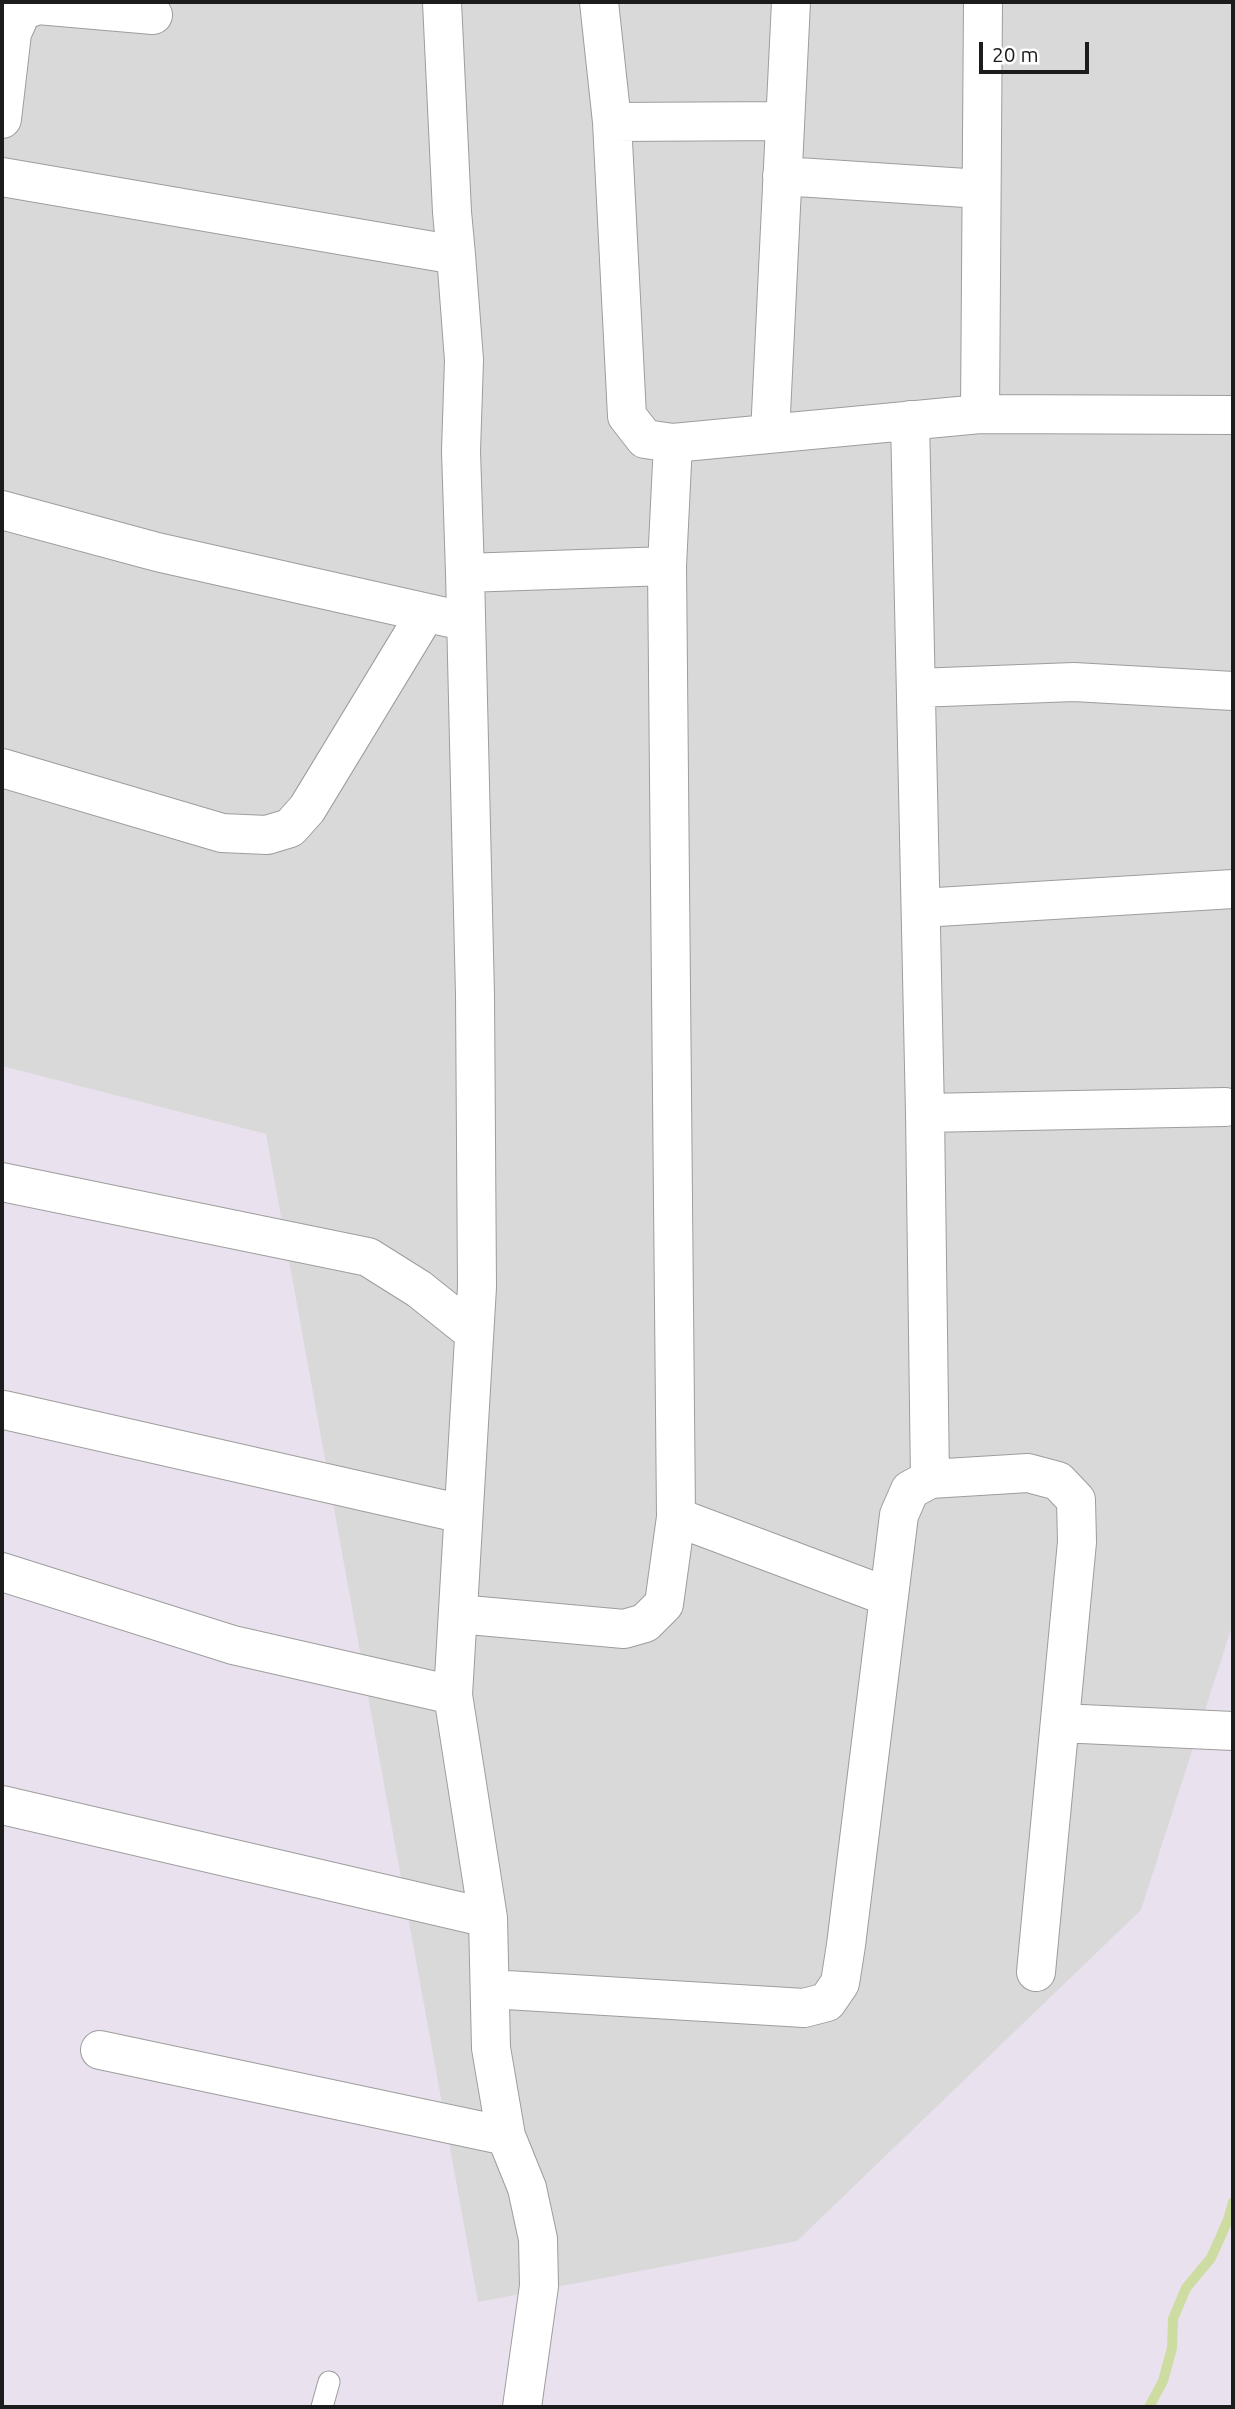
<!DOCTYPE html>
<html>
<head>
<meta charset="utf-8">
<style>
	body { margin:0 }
	#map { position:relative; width:1235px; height:2409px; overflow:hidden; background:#eae1ee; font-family:Ubuntu,sans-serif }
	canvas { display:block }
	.frame { position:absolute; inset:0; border:4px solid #1c1c1c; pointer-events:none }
	.scale { position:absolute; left:979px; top:42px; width:110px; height:32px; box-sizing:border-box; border:4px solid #1c1c1c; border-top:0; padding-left:9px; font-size:21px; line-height:24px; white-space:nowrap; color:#1c1c1c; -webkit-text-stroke:5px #fff; paint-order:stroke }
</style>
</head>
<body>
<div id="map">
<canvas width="1235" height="2409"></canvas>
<div class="frame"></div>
<div class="scale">20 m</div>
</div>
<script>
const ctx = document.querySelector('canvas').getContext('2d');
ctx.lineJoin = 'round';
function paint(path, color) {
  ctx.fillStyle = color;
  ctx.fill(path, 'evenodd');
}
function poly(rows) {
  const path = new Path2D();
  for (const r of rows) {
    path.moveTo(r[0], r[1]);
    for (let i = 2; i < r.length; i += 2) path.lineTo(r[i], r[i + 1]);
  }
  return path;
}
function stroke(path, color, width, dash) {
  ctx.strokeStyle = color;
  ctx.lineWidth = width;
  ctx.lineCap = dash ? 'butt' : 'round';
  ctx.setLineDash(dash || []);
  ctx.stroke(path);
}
const residential = poly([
	[2,2,1233,2,1233,1623,1141,1910,797,2241,478,2302,266,1134,2,1066]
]);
const stream = poly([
	[1149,2407,1163,2381,1172,2348,1173,2319,1186,2288,1211,2258,1228,2220,1233,2202]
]);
const lane = poly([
	[322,2407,329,2382]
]);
const street = poly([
	[599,2,612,122,627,416,645,439,673,443],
	[2,119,12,33,22,11,38,5,153,15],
	[612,122,785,121],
	[782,176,981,189],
	[2,177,456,255,452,212,442,2],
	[456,255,464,360,461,451,465,573,667,566,673,443,980,414,1233,415],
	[980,414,983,2],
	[910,420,925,1113,930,1479],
	[770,434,791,2],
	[2,510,157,552,450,618],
	[465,573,475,995,477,1287,453,1695,488,1918,491,2048,506,2136,527,2188,538,2239,539,2286,522,2407],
	[916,688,1074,682,1233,691],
	[2,768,222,833,267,835,290,828,307,809,426,613],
	[921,908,1233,889],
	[925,1113,1225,1107],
	[2,1182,368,1257,419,1289,474,1333],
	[4,1410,463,1514],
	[676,1517,889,1597],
	[2,1572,233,1645,453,1695],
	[458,1614,624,1629,645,1623,664,1604,676,1517,667,566],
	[1060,1723,1233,1731],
	[2,1805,488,1918],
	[490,1989,804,2008,827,2002,840,1983,846,1945,899,1515,910,1490,930,1479,1028,1473,1058,1481,1076,1500,1077,1542,1036,1972],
	[100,2050,506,2136]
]);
paint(residential, '#d9d9da');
stroke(stream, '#cddca1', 10);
stroke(lane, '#9d9d9d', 23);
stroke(street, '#9d9d9d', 40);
stroke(lane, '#fff', 21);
stroke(street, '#fff', 38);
</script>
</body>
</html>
